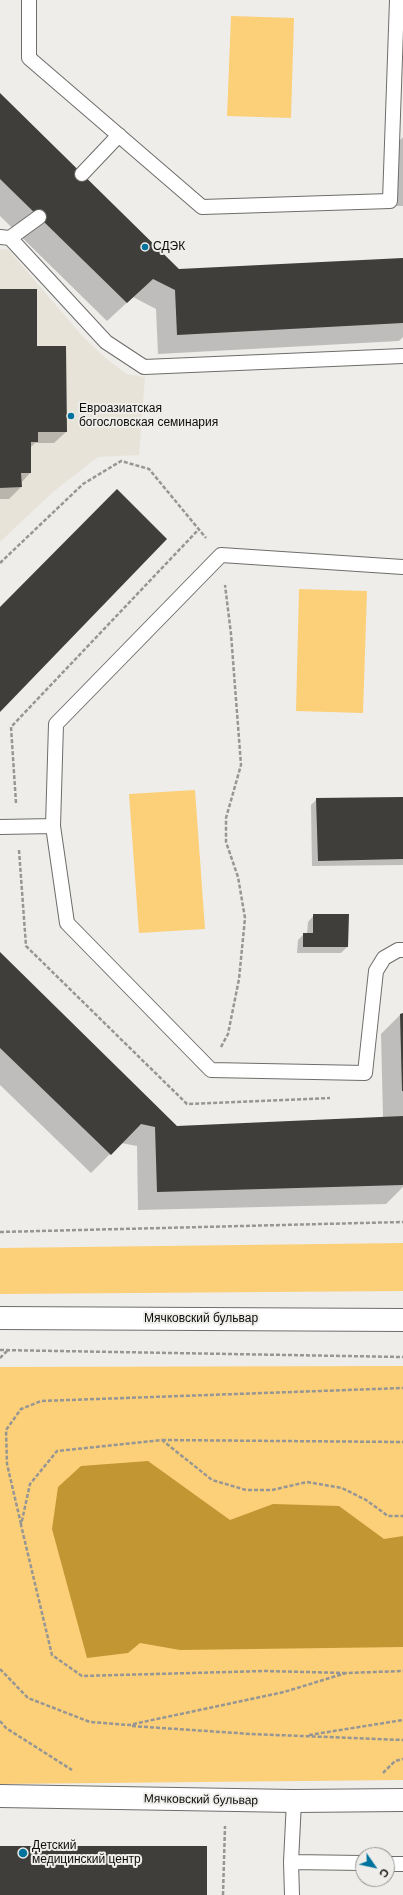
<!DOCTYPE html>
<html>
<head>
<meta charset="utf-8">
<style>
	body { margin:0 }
	#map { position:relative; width:403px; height:1895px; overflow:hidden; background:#eeedea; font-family:Arial,sans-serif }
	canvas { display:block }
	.north { position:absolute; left:355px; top:1847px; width:40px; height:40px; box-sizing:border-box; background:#eeedea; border:1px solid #949391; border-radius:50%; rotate:124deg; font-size:11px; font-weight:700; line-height:16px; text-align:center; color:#0c0c0b }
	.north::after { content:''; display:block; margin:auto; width:14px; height:18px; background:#00739d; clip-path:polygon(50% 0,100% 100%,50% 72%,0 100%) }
</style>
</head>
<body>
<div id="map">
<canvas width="403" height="1895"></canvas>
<div class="north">С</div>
</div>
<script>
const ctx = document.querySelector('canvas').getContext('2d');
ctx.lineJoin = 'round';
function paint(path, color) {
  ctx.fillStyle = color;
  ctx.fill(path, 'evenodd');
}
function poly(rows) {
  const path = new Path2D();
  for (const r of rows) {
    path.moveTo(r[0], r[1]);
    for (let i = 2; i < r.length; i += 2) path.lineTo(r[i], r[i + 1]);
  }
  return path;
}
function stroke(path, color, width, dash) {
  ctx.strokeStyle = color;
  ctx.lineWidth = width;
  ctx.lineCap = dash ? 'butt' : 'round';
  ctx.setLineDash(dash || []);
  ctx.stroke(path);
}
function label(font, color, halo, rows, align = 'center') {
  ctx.font = font + ' Arial,sans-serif';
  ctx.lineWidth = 4;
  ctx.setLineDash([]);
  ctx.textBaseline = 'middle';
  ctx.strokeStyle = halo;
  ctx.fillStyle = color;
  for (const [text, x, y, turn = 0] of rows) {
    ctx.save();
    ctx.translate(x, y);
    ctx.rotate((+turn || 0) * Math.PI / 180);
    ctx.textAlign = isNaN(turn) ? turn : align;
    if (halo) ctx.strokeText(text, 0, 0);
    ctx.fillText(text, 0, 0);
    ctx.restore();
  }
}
const built = poly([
	[0,249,8,249,83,337,108,360,127,374,145,377,139,455,98,457,53,492,0,542]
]);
const green = poly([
	[231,16,294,18,291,118,227,116],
	[299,589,367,591,363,713,296,711],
	[195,790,205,929,139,933,129,794],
	[403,1243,403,1291,0,1294,0,1248],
	[403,1366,403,1780,0,1784,0,1367]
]);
const water = poly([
	[148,1461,230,1520,273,1504,339,1506,384,1539,403,1536,403,1647,180,1650,140,1643,128,1653,87,1658,52,1529,58,1487,81,1466]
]);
const shadow = poly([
	[0,95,178,270,403,259,403,337,399,341,158,354,156,309,133,297,107,321,0,216],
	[403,137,403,206,389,206,389,151],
	[0,290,36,347,66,432,54,443,35,443,30,448,30,473,21,483,21,487,9,499,0,499],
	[403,798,403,865,312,866,311,805,317,799],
	[314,915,347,947,341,953,297,953,298,940,304,934,307,934,308,922],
	[0,953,176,1127,383,1118,381,1034,400,1015,403,1015,403,1187,386,1204,138,1210,137,1146,121,1143,91,1173,0,1085]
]);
const building = poly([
	[0,93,179,269,403,258,403,323,177,335,175,290,153,279,127,303,0,179],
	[0,289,37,289,37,346,66,346,67,432,38,432,38,442,31,442,31,473,21,473,22,487,0,488],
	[117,489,167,539,0,712,0,607],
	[403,797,403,859,318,861,316,798],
	[313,914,349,914,348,947,303,947,303,933,313,933],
	[0,952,177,1126,403,1116,403,1185,157,1192,155,1127,141,1124,111,1155,0,1048],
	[403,1013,403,1091,402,1091,400,1014],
	[0,1846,207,1846,207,1895,0,1895]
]);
const path = poly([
	[0,563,83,484,121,461,149,469,206,538],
	[16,803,11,727,199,529],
	[19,850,26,946,187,1104,330,1098],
	[221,1047,228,1034,239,979,245,918,238,877,226,842,226,818,241,765,231,634,225,585],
	[0,1232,403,1222],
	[0,1350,403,1357],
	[0,1358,8,1350],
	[162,1440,403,1442],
	[21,1524,7,1464,6,1430,21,1409,41,1401,403,1388],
	[0,1669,28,1698,90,1722,129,1725,284,1692,346,1673,403,1671],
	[346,1673,264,1671,82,1676,52,1655,21,1525,30,1484,57,1451,162,1440,212,1480,246,1490,272,1490,307,1482,342,1488,366,1500,388,1516,403,1516],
	[0,1721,6,1728,72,1770],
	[132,1726,251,1734,403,1740],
	[309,1735,403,1720],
	[383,1773,395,1761,403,1759],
	[223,1895,225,1826]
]);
const service = poly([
	[29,0,29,58,202,207,390,201,397,0],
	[82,174,119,135],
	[0,237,10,238,106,342,144,367,403,356],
	[10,238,39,217],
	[403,567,221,555,56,724,53,826,67,923,211,1070,365,1073,376,971,384,958,398,950,403,950],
	[0,827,53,826],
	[291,1862,363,1863],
	[387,1864,403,1864],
	[292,1895,291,1862,294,1801]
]);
const minor = poly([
	[0,1796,294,1801,403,1800]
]);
const tertiary = poly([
	[0,1318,403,1320]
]);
const markers = [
	[145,247,4,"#00739d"],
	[71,416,4,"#00739d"],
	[23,1853,5,"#00739d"]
];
const poiNames = [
	["СДЭК",153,247],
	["Евроазиатская",79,409],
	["богословская семинария",79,423],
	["Детский",32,1846],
	["медицинский центр",32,1860]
];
const streetNames = [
	["Мячковский бульвар",201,1319],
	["Мячковский бульвар",201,1800,1]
];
paint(built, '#e8e3d9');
paint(green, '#fccf79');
paint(water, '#c39634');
paint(shadow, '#0003');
paint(building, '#3f3e3b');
stroke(service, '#6e6d6b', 16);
stroke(minor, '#6e6d6b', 24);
stroke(tertiary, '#6e6d6b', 24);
stroke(path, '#969694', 2.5, [4, 2]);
stroke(service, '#fff', 14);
stroke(minor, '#fff', 22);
stroke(tertiary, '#fff', 22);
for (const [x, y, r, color] of markers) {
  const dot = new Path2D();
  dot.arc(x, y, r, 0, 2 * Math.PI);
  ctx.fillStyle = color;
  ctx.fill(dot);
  stroke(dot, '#eeedea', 1.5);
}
label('12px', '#0c0c0b', '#eeedea', poiNames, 'left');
label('12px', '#0c0c0b', '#eeedea', streetNames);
</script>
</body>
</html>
